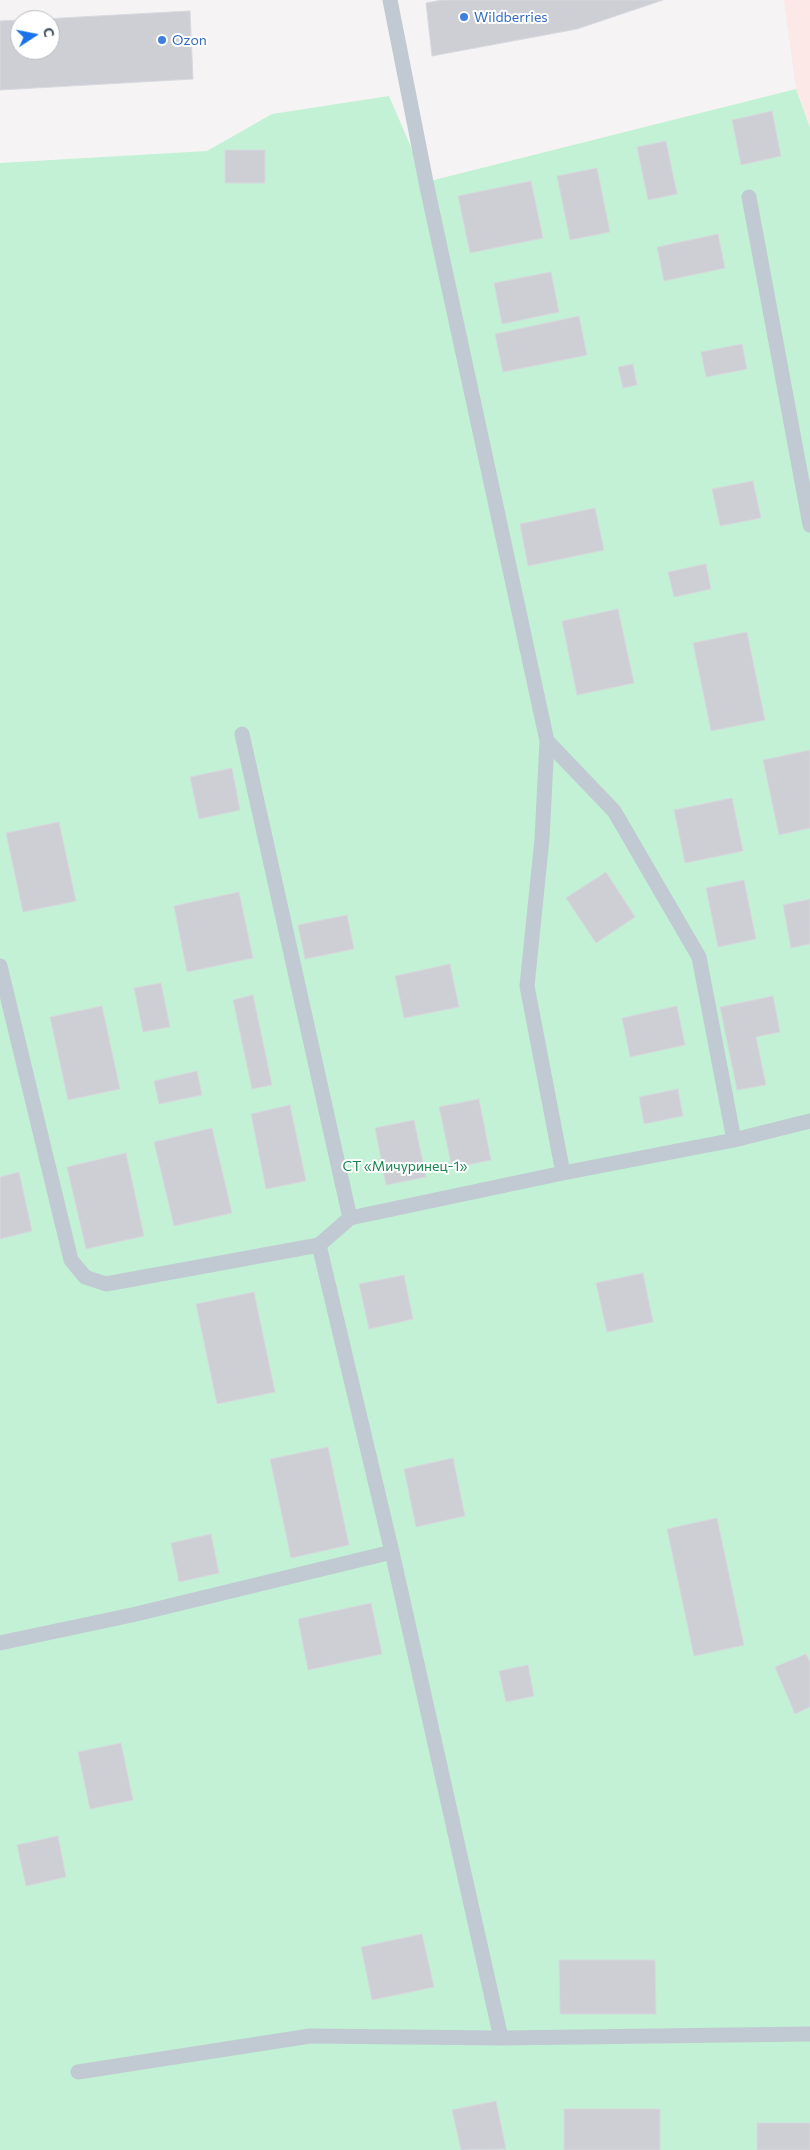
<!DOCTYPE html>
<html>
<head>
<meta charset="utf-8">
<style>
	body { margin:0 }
	#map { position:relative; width:810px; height:2150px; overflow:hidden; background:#f5f3f3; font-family:Commissioner,sans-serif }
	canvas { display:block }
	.north { position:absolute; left:10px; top:10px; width:50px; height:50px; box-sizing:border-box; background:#fff; border:1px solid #b7bbc0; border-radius:50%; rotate:79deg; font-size:14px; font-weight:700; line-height:20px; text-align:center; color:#4a5661 }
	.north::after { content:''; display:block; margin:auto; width:18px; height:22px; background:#1a73e8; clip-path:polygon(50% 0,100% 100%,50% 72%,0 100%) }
</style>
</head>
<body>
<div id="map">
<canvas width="810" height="2150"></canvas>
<div class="north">С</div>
</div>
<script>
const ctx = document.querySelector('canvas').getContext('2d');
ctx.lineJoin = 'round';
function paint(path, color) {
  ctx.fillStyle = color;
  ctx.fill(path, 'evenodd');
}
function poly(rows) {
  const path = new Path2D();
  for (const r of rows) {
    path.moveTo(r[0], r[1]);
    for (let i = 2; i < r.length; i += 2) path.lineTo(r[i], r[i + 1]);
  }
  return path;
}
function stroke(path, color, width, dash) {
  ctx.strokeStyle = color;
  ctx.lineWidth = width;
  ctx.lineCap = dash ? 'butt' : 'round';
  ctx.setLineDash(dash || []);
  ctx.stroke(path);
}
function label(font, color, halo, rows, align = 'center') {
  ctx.font = font + ' Commissioner,sans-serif';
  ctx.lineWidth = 4;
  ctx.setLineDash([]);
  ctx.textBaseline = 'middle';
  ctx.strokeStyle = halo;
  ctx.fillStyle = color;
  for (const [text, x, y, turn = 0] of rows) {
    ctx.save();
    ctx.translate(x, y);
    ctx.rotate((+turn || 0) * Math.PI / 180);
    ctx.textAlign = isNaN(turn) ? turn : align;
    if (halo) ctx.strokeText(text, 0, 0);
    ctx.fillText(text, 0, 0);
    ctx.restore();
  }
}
const medical = poly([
	[784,0,810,0,810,128,796,89]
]);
const green = poly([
	[796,89,810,128,810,2150,0,2150,0,163,207,151,272,114,389,96,426,182]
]);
const building = poly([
	[442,0,663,0,577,29,432,56,426,3,442,0],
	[190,11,193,79,0,90,0,21,20,20,20,50,50,50,50,20,25,20,190,11],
	[772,111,781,156,741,165,732,120,772,111],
	[666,141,677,194,648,200,637,147,666,141],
	[225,150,265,150,265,183,225,183,225,150],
	[597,168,610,232,570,240,557,176,597,168],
	[531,181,543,238,470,253,458,196,531,181],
	[718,234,725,268,664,281,657,247,718,234],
	[551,272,559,312,502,324,494,283,551,272],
	[579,316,587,355,503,372,495,334,579,316],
	[742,344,747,369,706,377,701,352,742,344],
	[633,364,637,385,623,388,618,367,633,364],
	[753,481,761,518,720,526,712,489,753,481],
	[595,508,604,550,528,566,520,524,595,508],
	[706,564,711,589,674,597,668,572,706,564],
	[618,609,634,683,577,695,562,621,618,609],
	[747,632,765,720,711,731,693,643,747,632],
	[810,750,810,828,779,835,763,760,810,750],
	[232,768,240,810,199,819,190,777,232,768],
	[732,798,743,851,685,863,674,810,732,798],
	[59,822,76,901,23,912,6,833,59,822],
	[606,872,635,917,596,943,566,898,606,872],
	[744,880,756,939,718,947,706,888,744,880],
	[239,892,253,958,187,972,174,906,239,892],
	[810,899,810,944,791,948,783,905,810,899],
	[347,915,354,949,305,959,298,925,347,915],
	[450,964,459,1007,404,1018,395,976,450,964],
	[161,983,170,1027,143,1032,134,988,161,983],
	[253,995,272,1085,252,1089,233,1000,253,995],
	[773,996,780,1032,756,1037,766,1085,737,1090,720,1007,773,996],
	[102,1006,120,1089,68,1100,50,1017,102,1006],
	[677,1006,685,1045,630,1057,622,1018,677,1006],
	[197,1071,202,1095,159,1104,154,1081,197,1071],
	[678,1089,683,1116,644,1124,639,1097,678,1089],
	[479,1099,491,1160,452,1168,439,1107,479,1099],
	[290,1105,306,1181,266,1189,251,1114,290,1105],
	[414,1120,426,1177,386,1185,375,1128,414,1120],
	[212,1128,232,1213,174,1226,154,1142,212,1128],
	[126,1153,144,1236,86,1249,67,1167,126,1153],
	[19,1172,32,1231,0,1239,0,1177,19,1172],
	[643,1273,653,1322,607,1332,596,1283,643,1273],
	[404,1275,413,1319,369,1329,359,1284,404,1275],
	[254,1292,275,1392,217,1404,196,1304,254,1292],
	[328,1447,349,1545,291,1558,270,1459,328,1447],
	[453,1458,465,1516,416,1527,404,1469,453,1458],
	[717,1518,744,1645,694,1656,667,1529,717,1518],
	[211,1534,219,1573,179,1582,171,1543,211,1534],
	[371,1603,382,1654,308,1670,298,1619,371,1603],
	[806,1654,810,1662,810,1707,795,1714,775,1667,806,1654],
	[528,1665,534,1696,506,1702,499,1671,528,1665],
	[121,1743,133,1800,90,1809,78,1752,121,1743],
	[58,1836,66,1877,26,1886,17,1845,58,1836],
	[422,1934,434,1987,372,2000,361,1947,422,1934],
	[559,1960,655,1960,656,2014,560,2014,559,1960],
	[496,2101,506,2149,461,2150,452,2110,496,2101],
	[564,2109,660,2109,660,2150,564,2150,564,2109],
	[757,2123,810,2123,810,2150,757,2150,757,2123]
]);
const lane = poly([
	[390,0,427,187,547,741,542,839,527,986,563,1173,734,1140,699,957,614,811,547,741],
	[749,197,810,525],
	[242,734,350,1218],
	[0,966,71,1260,85,1277,106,1284,319,1245,350,1218,563,1173],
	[734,1140,810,1121],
	[319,1245,392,1552,501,2038],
	[0,1643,132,1615,392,1552],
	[78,2072,310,2036,501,2038,810,2034]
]);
const markers = [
	[464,17,5,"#3f7fe0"],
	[162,40,5,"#3f7fe0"]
];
const shopNames = [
	["Wildberries",474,17],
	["Ozon",172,40]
];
const parkNames = [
	["СТ «Мичуринец-1»",405,1166]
];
paint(medical, '#fce8e6');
paint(green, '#c3f1d5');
paint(building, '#cdcfd5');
stroke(building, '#d7d9de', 1);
stroke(lane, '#c1cad2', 15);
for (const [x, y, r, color] of markers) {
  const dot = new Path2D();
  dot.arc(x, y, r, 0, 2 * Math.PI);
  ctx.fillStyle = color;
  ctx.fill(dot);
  stroke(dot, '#fff', 2);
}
label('14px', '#366cbe', '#fff', shopNames, 'left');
label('14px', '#17864f', '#fff', parkNames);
</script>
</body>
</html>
